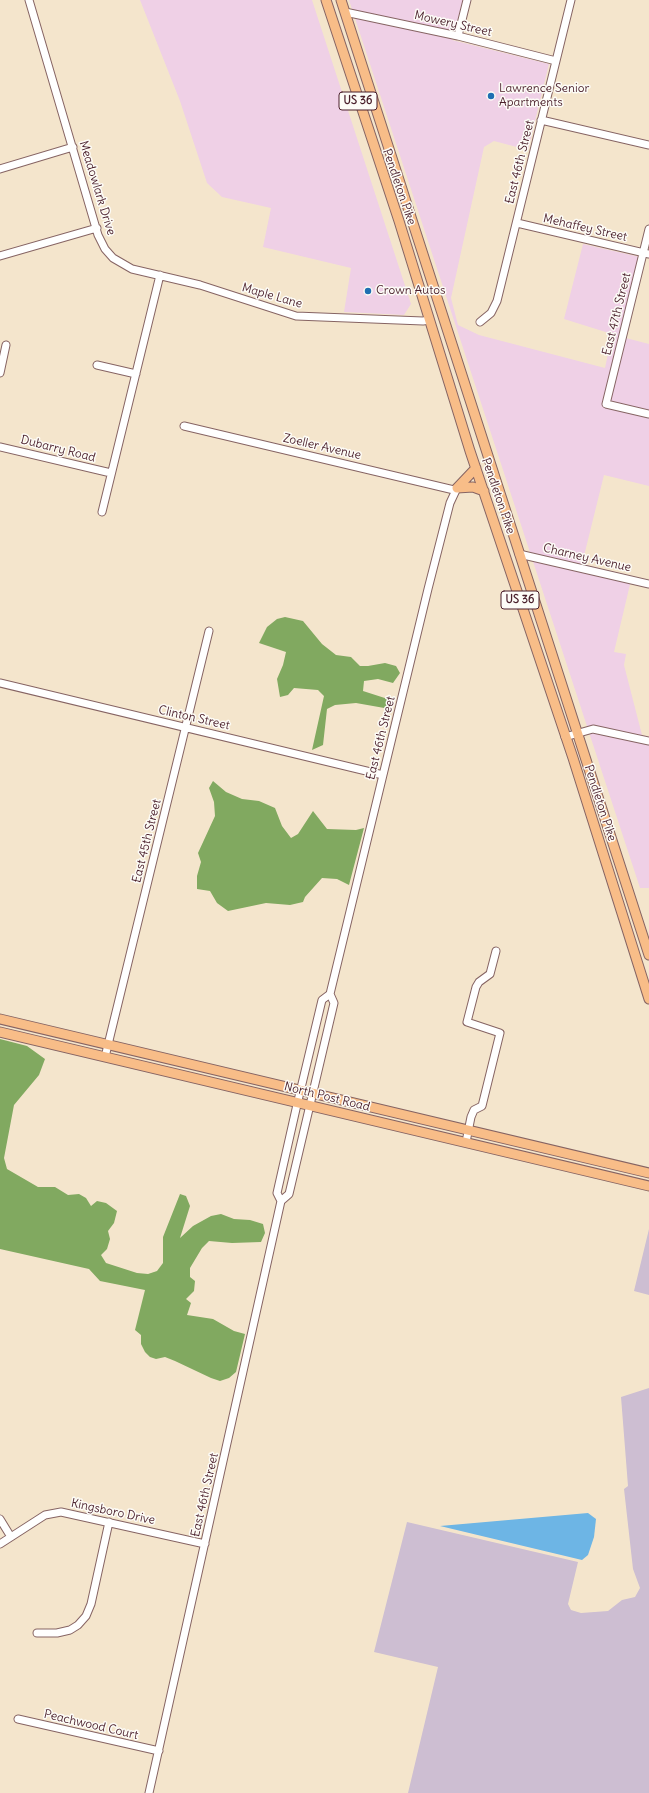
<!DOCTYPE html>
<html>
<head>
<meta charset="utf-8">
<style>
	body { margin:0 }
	canvas { display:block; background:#f4e5cc }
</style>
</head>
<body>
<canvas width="649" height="1793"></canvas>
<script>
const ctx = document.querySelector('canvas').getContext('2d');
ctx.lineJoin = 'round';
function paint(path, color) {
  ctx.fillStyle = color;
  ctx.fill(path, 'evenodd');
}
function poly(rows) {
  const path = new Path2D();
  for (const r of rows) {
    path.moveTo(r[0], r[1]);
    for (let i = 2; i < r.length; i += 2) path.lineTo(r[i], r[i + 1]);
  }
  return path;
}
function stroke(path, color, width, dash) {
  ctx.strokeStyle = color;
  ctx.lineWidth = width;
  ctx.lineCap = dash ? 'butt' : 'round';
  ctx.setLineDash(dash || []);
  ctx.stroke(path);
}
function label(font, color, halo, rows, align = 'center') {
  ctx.font = font + ' Delius,sans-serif';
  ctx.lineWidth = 3;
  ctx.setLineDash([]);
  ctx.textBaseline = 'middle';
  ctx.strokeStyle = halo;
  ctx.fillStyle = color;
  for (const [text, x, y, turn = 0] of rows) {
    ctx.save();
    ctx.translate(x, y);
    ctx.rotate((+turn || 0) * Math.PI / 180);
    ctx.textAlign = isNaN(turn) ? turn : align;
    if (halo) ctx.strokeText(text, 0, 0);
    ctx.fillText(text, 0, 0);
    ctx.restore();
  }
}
const built = poly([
	[140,0,312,0,411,304,404,315,344,312,351,268,263,247,271,208,222,197,207,183,180,101],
	[349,0,463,0,452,40,549,64,528,150,494,141,484,147,451,298,458,325,479,335,605,368,612,334,564,319,583,244,640,257,622,337,649,344,649,486,604,475,582,564,632,576,614,652,626,654,624,665,642,735,649,737,649,888,640,888]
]);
const industrial = poly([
	[649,1229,649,1295,634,1291],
	[649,1388,649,1793,408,1793,438,1667,374,1652,407,1522,578,1562,568,1604,571,1610,581,1613,608,1611,622,1600,635,1597,640,1588,633,1569,624,1489,628,1486,621,1397]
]);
const forest = poly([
	[285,617,303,621,322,644,336,655,351,657,360,666,368,666,385,663,396,666,400,673,393,683,378,679,364,681,363,691,391,700,390,709,356,703,335,705,327,709,323,745,312,750,324,696,318,690,294,688,288,695,280,697,277,679,283,665,286,652,259,643,267,627,277,619],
	[213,781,226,792,242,799,259,801,275,808,282,826,291,838,298,834,313,811,327,829,356,830,364,828,349,885,337,879,322,878,305,897,303,902,290,905,266,903,228,911,217,903,210,891,197,889,197,876,201,862,198,853,215,816,214,802,209,788],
	[0,1039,27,1046,45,1059,39,1075,14,1105,4,1158,7,1169,38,1187,55,1187,68,1195,79,1194,86,1198,91,1206,97,1201,106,1203,117,1211,114,1223,108,1231,110,1239,107,1249,101,1255,106,1263,137,1273,148,1274,157,1271,163,1263,163,1237,180,1194,186,1196,190,1206,180,1238,193,1226,211,1216,221,1214,234,1219,250,1220,263,1224,265,1233,261,1242,232,1243,209,1241,202,1248,190,1268,190,1277,195,1281,194,1291,186,1299,191,1303,187,1315,213,1319,234,1331,245,1334,236,1372,229,1378,220,1381,211,1378,175,1361,165,1357,156,1359,150,1357,145,1352,141,1344,141,1335,135,1330,145,1290,100,1281,89,1269,0,1249]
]);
const water = poly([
	[588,1513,596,1519,594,1537,588,1555,582,1560,440,1526]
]);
const minor = poly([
	[29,0,98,235,105,249,113,258,132,269,200,285,296,316,423,321,429,320],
	[345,12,458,36,556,61],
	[458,36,467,0],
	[541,120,649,145],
	[0,169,73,147],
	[517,223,649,254],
	[649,229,606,404,649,414],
	[0,256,97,228],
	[480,322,491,313,497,301,571,0],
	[97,365,136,374],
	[0,373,6,345],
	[184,426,454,490],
	[0,447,111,473],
	[102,512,160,275],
	[519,554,649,584],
	[0,683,383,775],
	[565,737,593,729,649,741],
	[105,1057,209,631],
	[466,1142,471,1117,474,1110,482,1106,500,1033,467,1022,476,987,479,982,490,974,496,951],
	[281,1201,277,1193,296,1109,322,1000,330,994],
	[0,1519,11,1537],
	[0,1544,45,1515,61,1512,205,1544],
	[37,1633,57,1633,70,1630,78,1625,86,1616,91,1604,109,1522],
	[18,1719,159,1751],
	[149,1793,281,1201,289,1194,334,1003,330,994,428,589,450,503,457,488]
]);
const major = poly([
	[326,0,399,221,470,451,573,758,649,999],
	[341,0,649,955],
	[457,488,473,487,484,491],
	[457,488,476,468],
	[0,1019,649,1173],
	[0,1032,649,1186]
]);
const markers = [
	[491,96,4,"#1f6fb2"],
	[368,291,4,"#1f6fb2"]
];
const shields = [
	[358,101,38],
	[520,600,38]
];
const shieldNames = [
	["US 36",358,101],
	["US 36",520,600]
];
const streetNames = [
	["Mowery Street",453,24,13],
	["East 46th Street",520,162,-76],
	["Pendleton Pike",399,187,71],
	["Meadowlark Drive",97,188,73],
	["Mehaffey Street",585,228,13],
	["Maple Lane",272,296,16],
	["East 47th Street",617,314,-76],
	["Zoeller Avenue",322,447,13],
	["Dubarry Road",58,449,14],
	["Pendleton Pike",498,496,71],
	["Charney Avenue",587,558,13],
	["Clinton Street",194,718,13],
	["East 46th Street",381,738,-76],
	["Pendleton Pike",600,803,72],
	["East 45th Street",147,841,-76],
	["North Post Road",327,1097,14],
	["East 46th Street",205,1495,-77],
	["Kingsboro Drive",113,1512,12],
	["Peachwood Court",91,1725,13]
];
const poiNames = [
	["Lawrence Senior",499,89],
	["Apartments",499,103],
	["Crown Autos",376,291]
];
paint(built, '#efd0e6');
paint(industrial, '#cdbed2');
paint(forest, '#81a960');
paint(water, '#6db5e5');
stroke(minor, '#866463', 9);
stroke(major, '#866463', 11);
stroke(minor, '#fff', 7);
stroke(major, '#f8bd88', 9);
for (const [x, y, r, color] of markers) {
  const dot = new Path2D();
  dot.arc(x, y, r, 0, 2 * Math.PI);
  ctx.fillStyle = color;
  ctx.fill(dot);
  stroke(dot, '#fdfcf7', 1.5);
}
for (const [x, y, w] of shields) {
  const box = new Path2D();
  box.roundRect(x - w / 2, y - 9, w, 18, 3);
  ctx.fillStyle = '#fdfcf7';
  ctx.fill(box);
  stroke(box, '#4a1f2b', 1);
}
label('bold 11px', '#4a1f2b', null, shieldNames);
label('12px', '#4a1f2b', '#fdfcf7', streetNames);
label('12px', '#4a1f2b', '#fdfcf7', poiNames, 'left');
</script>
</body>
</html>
